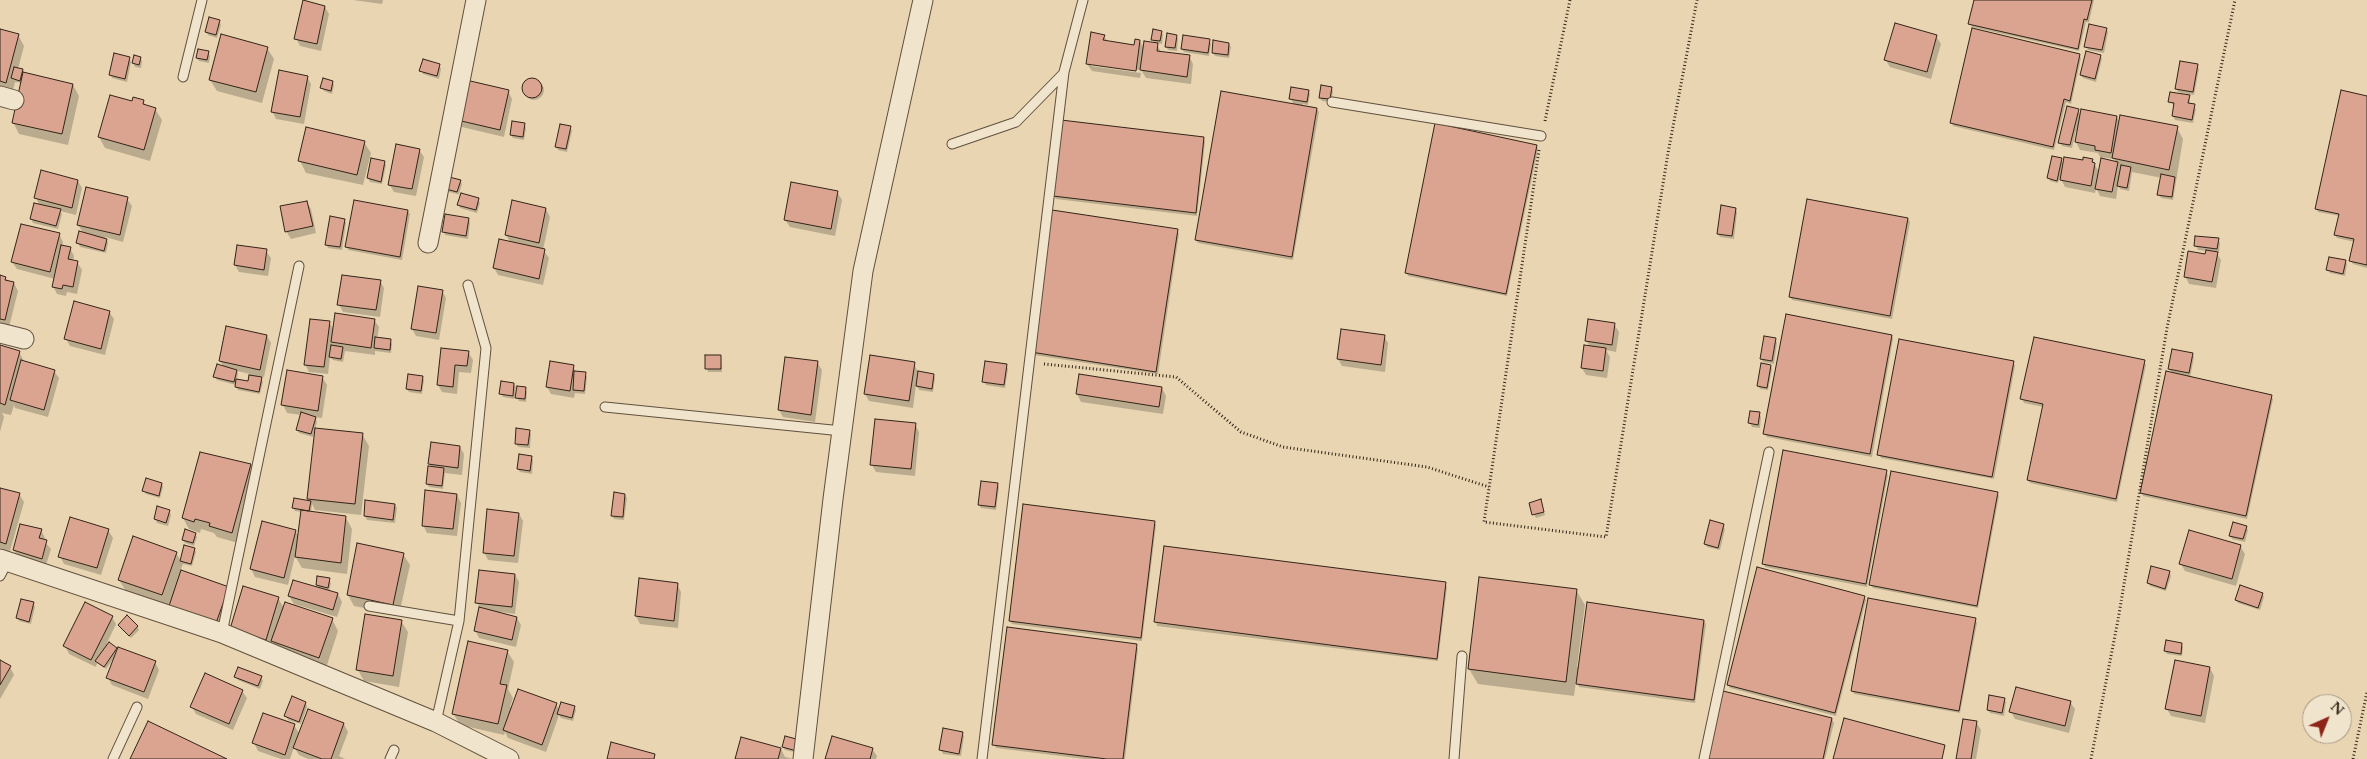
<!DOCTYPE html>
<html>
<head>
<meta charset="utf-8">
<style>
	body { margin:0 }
	#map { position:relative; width:2367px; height:759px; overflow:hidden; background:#e9d5b2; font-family:Cardo,serif }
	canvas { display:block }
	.north { position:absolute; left:2302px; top:694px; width:50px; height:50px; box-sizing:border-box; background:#f1e4cd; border:1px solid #a59784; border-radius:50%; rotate:44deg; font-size:14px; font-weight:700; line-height:20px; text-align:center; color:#322417 }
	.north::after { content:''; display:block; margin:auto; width:18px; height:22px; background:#8f2418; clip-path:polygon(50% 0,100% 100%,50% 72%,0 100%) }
</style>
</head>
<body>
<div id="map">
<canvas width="2367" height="759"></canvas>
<div class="north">N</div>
</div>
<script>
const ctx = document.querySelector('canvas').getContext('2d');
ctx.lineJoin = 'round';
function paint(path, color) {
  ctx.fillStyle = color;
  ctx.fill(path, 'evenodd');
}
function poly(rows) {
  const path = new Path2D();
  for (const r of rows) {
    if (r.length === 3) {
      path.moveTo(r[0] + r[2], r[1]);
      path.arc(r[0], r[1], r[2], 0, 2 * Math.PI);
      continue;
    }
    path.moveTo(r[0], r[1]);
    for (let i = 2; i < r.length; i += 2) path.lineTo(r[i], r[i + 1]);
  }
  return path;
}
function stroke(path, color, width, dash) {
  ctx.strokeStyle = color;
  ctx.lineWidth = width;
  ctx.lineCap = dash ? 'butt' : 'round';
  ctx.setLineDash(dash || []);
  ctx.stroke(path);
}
const shadow = poly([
	[353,0,383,0,382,4],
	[1975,0,2094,0,2089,22,2086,22,2079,51,1972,27,1970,23],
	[325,7,329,14,321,51,300,46,296,38],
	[219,21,221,25,217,38,208,35,206,31],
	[2106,29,2108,32,2104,53,2088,50,2086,46],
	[0,30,18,35,24,46,18,69,24,73,73,85,79,96,68,145,19,134,13,122,22,83,15,82,12,94,0,90],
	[1161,32,1163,35,1162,44,1156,43,1161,52,1189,56,1193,64,1191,84,1146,78,1141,70,1091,63,1091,66,1141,73,1140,78,1092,71,1087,64,1104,36,1108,42,1135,46,1140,41,1144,49,1155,44,1153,40],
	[1176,36,1178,39,1177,51,1168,50,1166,46],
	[1936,36,1941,44,1931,79,1890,67,1885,59],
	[1209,40,1211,44,1209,56,1184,52,1182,49],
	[1229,44,1231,47,1229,58,1215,56,1213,53],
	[267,48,274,59,262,103,217,91,210,80],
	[208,52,210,56,209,63,199,61,197,58],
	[2079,55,2081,58,2071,104,2066,102,2054,150,1953,126,1952,123],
	[2100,56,2102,59,2096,82,2083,78,2081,75],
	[129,58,131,62,127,82,112,78,111,75],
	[140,58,142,61,141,68,135,67,133,63],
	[439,65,441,69,439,79,423,74,421,70],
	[2197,66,2199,69,2194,95,2178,92,2176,88],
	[307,77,311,84,304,124,276,119,272,111],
	[534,90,10],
	[332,82,334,85,332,94,324,91,322,88],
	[1331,88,1333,91,1331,102,1322,101,1320,98],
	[508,91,512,99,504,137,462,127,458,120],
	[1308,91,1310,94,1308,105,1303,104,1302,106,1317,109,1319,112,1293,260,1198,243,1196,240,1294,105,1291,99],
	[2189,96,2190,105,2196,109,2193,123,2175,120,2173,116,2175,106,2170,102],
	[2367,98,2367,268,2353,264,2351,261,2355,242,2337,238,2335,235,2340,216,2318,212,2316,208],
	[143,101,147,107,155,109,162,120,150,161,105,148,99,137,133,103],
	[2078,110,2081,116,2117,117,2120,123,2177,128,2183,139,2173,200,2161,198,2159,194,2162,178,2132,172,2129,191,2120,189,2118,186,2116,199,2100,196,2096,188,2095,193,2065,187,2060,177,2058,183,2050,181,2049,178,2061,159,2064,165,2092,160,2099,172,2116,163,2114,159,2100,157,2098,153,2080,150,2076,142,2078,131,2076,131,2072,148,2062,146,2060,142],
	[524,124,526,128,524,140,513,138,511,135],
	[570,127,572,131,567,152,558,150,556,146],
	[1204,138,1205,142,1197,216,1056,199,1054,196],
	[364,142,371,153,363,185,306,173,300,161],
	[1536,146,1538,149,1507,296,1408,276,1406,272],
	[419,150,424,157,416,196,394,192,389,184],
	[384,162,386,165,382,184,370,182,368,178],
	[78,181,82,188,76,215,60,211,62,214,58,229,33,223,31,219,35,204,40,206,36,198],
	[460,181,462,184,459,194,478,200,480,203,477,213,460,208,459,205,461,195,449,192,447,188],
	[837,192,842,200,835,236,790,227,785,220],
	[127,199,132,206,123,242,105,237,108,243,106,253,80,247,78,243,84,234,78,225],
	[307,202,311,209,316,233,291,239,286,231],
	[546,209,550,217,543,250,549,258,543,285,498,275,494,268,510,242,506,235],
	[1735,209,1737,212,1734,239,1720,237,1718,234],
	[408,211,410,214,402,260,348,250,347,247],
	[1908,219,1910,222,1892,319,1792,300,1790,296],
	[344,220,346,223,342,250,328,248,326,244],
	[469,220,470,223,468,239,445,235,444,231],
	[1177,230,1179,234,1158,374,1034,355,1032,352],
	[59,234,63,242,62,247,70,248,74,256,73,261,77,262,82,270,77,294,67,292,66,296,57,294,53,286,55,279,17,269,12,262],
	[2218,240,2220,243,2219,252,2216,252,2221,260,2216,288,2189,284,2185,276,2206,255,2207,251,2198,250,2196,246],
	[266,251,271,258,268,276,239,272,235,265],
	[2345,261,2347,264,2345,276,2330,273,2328,270],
	[0,276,14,283,18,291,9,327,0,325],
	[380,281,384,288,380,317,343,312,339,305],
	[442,291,446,298,439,340,416,336,412,329],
	[109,312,114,319,105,355,70,346,66,339],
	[374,320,379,327,377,339,390,340,392,344,391,353,375,351,375,355,345,351,343,362,333,360,330,357,328,374,309,372,305,364,329,322,334,330],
	[1614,324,1619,332,1616,352,1606,350,1610,357,1607,378,1586,375,1582,368,1590,347,1586,340],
	[267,336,271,343,264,377,259,376,263,382,260,394,238,390,236,385,217,380,215,377,224,367,220,361],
	[237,371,250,374,249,383,237,380,238,374],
	[1384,336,1388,343,1385,372,1342,366,1338,359],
	[1892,336,1893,339,1872,457,1767,437,1765,434],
	[1775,339,1777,343,1774,364,1763,362,1761,359],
	[0,347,19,352,25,363,54,371,59,378,48,417,15,408,14,405,11,415,2,413,4,417,0,432],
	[442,349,468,352,473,360,471,373,459,372,457,394,442,392,438,385],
	[2192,354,2194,357,2190,378,2271,396,2273,399,2247,519,2143,496,2141,492,2172,374,2169,368],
	[706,357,721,357,722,372,708,372],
	[817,362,822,370,815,422,783,417,779,410],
	[2013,362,2015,366,1994,479,1881,458,1879,454],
	[2144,362,2146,365,2117,502,2030,483,2028,480,2044,407,2024,403,2022,399],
	[914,364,918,372,934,375,935,378,933,392,919,390,916,385,913,408,869,401,865,394],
	[1006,366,1008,369,1005,388,986,385,984,382],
	[1771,366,1772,369,1768,390,1760,389,1758,386],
	[573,367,577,373,585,374,587,377,585,394,575,393,574,398,551,394,547,387],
	[1080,376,1162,388,1166,396,1163,414,1081,402,1077,394],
	[322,377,327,385,322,418,315,417,317,422,315,429,362,434,369,446,361,515,315,510,312,504,311,513,346,518,352,529,347,574,302,568,295,556,288,585,255,577,251,569,295,531,299,537,302,512,295,511,293,508,295,499,311,503,309,498,315,430,313,437,299,433,297,429,301,415,287,413,283,405],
	[422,377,424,380,422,394,409,392,407,389],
	[514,384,516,387,514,399,503,397,501,394],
	[525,389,527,392,526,402,519,401,517,398],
	[1759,413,1761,417,1760,428,1752,427,1750,423],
	[915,424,919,432,915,476,876,472,872,465],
	[529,431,531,434,530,448,518,447,516,443],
	[460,447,464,454,462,475,445,473,443,489,429,487,427,484,432,468,429,464],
	[531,457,533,460,532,474,520,472,518,469],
	[251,465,257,476,238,543,217,537,214,533,201,529,200,533,189,529,183,518],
	[1886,472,1888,475,1867,587,1765,567,1764,564],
	[162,484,163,487,160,498,146,494,144,491],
	[997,484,999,487,996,510,981,508,979,505],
	[0,489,19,494,24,502,10,551,0,548],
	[1997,493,1999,496,1978,608,1873,588,1871,585],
	[457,495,461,503,457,536,427,533,423,525],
	[625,495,627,498,624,520,614,519,612,516],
	[366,502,395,505,397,508,395,523,367,520,365,516],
	[1542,504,1545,515,1536,518,1534,514],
	[169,511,171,515,168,526,157,523,155,519],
	[519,514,523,521,518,563,488,560,484,552],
	[1154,522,1156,525,1142,641,1012,624,1010,621],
	[1723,525,1725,529,1720,550,1707,547,1705,544],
	[2246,527,2248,530,2245,542,2232,539,2230,535],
	[41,530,45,538,44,541,51,549,46,565,18,558,14,550],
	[108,530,113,538,101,575,64,564,60,556],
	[195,534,197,537,194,546,185,543,183,540],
	[2240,546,2245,554,2236,586,2185,571,2181,564],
	[194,549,196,552,192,566,183,564,180,571,228,588,220,630,175,613,169,603,168,605,126,591,119,580,176,553,181,561],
	[403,554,410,565,399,615,354,606,348,595],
	[2169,572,2171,576,2166,591,2150,586,2148,583],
	[515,575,519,582,515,614,500,612,500,614,517,618,521,625,516,647,479,638,475,630,480,609,477,602],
	[1480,578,1576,590,1585,605,1577,667,1704,621,1706,624,1695,703,1579,687,1576,681,1574,696,1478,684,1469,669],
	[329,580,331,583,329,592,338,594,342,602,337,617,294,604,289,596,320,589,317,585],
	[677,584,681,592,678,628,640,624,636,616],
	[1445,584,1447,587,1438,661,1157,626,1156,622],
	[2262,594,2264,597,2260,610,2238,603,2236,600],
	[1864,597,1866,600,1836,716,1730,688,1728,685],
	[278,598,284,608,332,619,338,631,326,668,279,652,272,640,270,647,235,636],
	[33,603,35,607,31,624,19,621,17,618],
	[112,617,116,624,107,643,117,651,155,662,159,670,148,699,112,685,108,678,114,658,106,669,97,663,96,667,69,654,65,646],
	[1975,619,1977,623,1960,713,1854,694,1852,690],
	[401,621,408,632,399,687,364,681,358,670],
	[119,626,137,626,139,630,131,638],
	[2181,644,2183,647,2182,656,2167,654,2165,651],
	[1136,646,1138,649,1125,759,1085,759,996,748,994,744],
	[507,651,514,662,508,689,513,698,510,707,556,704,560,711,574,707,576,710,573,721,561,718,559,715,546,752,508,738,505,732,504,735,460,725,453,713],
	[0,661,10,667,14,675,0,699],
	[2210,668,2214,676,2205,723,2171,716,2167,709],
	[236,677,261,677,263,681,260,689,238,680],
	[242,691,247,698,233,730,196,714,192,707],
	[2004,699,2006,702,2004,716,1990,713,1988,710],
	[2070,702,2075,709,2069,733,2015,719,2011,712],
	[306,703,307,707,301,724,288,720,286,716],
	[1832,719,1834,723,1825,759,1708,759],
	[1976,722,1981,730,1976,759,1958,759],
	[344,724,348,732,339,756,345,759,308,759,299,755,294,747,290,759,281,759,258,751,254,743,294,725,300,735],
	[962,733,964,736,961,756,943,754,941,750],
	[801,744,798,753,785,750,783,746],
	[781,749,785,757,794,759,737,759],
	[872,749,877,756,876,759,826,759]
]);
const building = poly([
	[303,0,325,6,317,44,294,39,303,0],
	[1974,0,2092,0,2087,20,2084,19,2078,49,1968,24,1974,0],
	[209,17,220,20,216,35,205,32,209,17],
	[1895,23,1937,35,1927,72,1884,60,1895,23],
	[2089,24,2107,28,2102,50,2084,47,2089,24],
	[1972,28,2080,54,2070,101,2064,99,2053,147,1950,123,1972,28],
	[0,29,19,34,6,83,0,81,0,29],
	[1153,29,1162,31,1160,41,1151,40,1153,29],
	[1091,32,1105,35,1103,40,1134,45,1135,39,1140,40,1136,71,1086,64,1091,32],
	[1167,33,1177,35,1175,48,1165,47,1167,33],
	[221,34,268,47,256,92,209,80,221,34],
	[1183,35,1210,39,1208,53,1181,49,1183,35],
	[1213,40,1229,43,1228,55,1212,53,1213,40],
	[1144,41,1158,43,1157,51,1190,55,1187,77,1140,70,1144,41],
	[198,49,209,51,207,60,196,58,198,49],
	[2086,51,2101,55,2095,79,2080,75,2086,51],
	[114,53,130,57,125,79,109,75,114,53],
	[134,55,141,57,139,65,132,63,134,55],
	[423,59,440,64,437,76,419,71,423,59],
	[2180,61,2198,64,2193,92,2175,89,2180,61],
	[14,67,23,69,20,81,11,78,14,67],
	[279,70,308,76,300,117,271,112,279,70],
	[23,72,73,84,62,134,12,123,23,72],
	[532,88,10],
	[323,78,333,81,331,91,320,88,323,78],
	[466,80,509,90,500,130,457,120,466,80],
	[1321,85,1332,87,1330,99,1319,98,1321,85],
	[1291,87,1309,90,1307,102,1289,99,1291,87],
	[2341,90,2367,96,2367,265,2349,261,2354,239,2334,235,2339,214,2315,209,2341,90],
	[1221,91,1317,108,1292,257,1195,240,1221,91],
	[2170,92,2190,95,2188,103,2195,104,2192,120,2172,116,2174,103,2168,102,2170,92],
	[110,95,132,101,133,97,144,100,143,104,156,108,144,150,98,137,110,95],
	[2067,106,2079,109,2070,145,2058,143,2067,106],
	[2081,109,2117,116,2111,153,2095,150,2095,146,2075,142,2081,109],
	[2120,115,2178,126,2169,170,2112,158,2120,115],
	[1061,120,1204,137,1196,213,1053,196,1061,120],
	[512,121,525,123,523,137,510,135,512,121],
	[1435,123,1537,145,1506,294,1405,273,1435,123],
	[560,124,571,126,566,149,555,147,560,124],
	[306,127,365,141,357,175,298,161,306,127],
	[396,144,420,149,412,189,388,185,396,144],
	[2052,156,2062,158,2057,181,2047,178,2052,156],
	[2064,157,2083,160,2083,157,2093,159,2092,162,2095,163,2091,186,2060,180,2064,157],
	[371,158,385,161,381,182,367,178,371,158],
	[2101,158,2118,162,2112,192,2095,189,2101,158],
	[2121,165,2131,167,2127,188,2117,186,2121,165],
	[41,170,78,180,72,208,34,198,41,170],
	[2161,174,2175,177,2172,197,2157,195,2161,174],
	[449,177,461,180,457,192,446,189,449,177],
	[791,182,838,191,831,229,784,220,791,182],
	[86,187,128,197,120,235,77,225,86,187],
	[461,193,479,198,476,210,457,205,461,193],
	[1807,199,1908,218,1890,316,1789,297,1807,199],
	[354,200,408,210,400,257,345,247,354,200],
	[512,200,546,208,539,243,505,235,512,200],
	[307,201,313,226,285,232,280,206,307,201],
	[34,203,61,209,56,226,30,219,34,203],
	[1721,205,1736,208,1732,236,1717,234,1721,205],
	[1052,210,1178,229,1156,372,1031,352,1052,210],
	[445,214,469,218,466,236,442,232,445,214],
	[330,216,345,219,340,247,325,245,330,216],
	[21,224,60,233,50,272,11,262,21,224],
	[79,231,107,239,104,251,76,243,79,231],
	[2195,236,2219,238,2217,249,2194,246,2195,236],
	[499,239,545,249,539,279,493,268,499,239],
	[61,245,71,247,68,259,78,261,73,287,63,285,62,289,52,287,61,245],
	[237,245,267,249,264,270,234,265,237,245],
	[2206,250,2218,252,2212,282,2184,277,2188,251,2205,254,2206,250],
	[2329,257,2346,260,2343,274,2326,270,2329,257],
	[0,275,6,277,5,280,14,282,5,320,0,319,0,275],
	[342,275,381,280,376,310,337,305,342,275],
	[418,286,443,290,436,333,411,329,418,286],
	[74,301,110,311,101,349,64,339,74,301],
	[335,313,375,319,371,348,331,342,335,313],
	[1786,314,1892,335,1870,454,1763,434,1786,314],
	[310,319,330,321,324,367,304,365,310,319],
	[1588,319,1615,323,1612,345,1585,341,1588,319],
	[226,326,267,335,260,370,219,361,226,326],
	[1341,329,1385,335,1381,365,1337,359,1341,329],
	[1764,336,1776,338,1772,361,1760,359,1764,336],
	[375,337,391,339,390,350,374,348,375,337],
	[2034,337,2145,360,2116,499,2027,480,2043,404,2020,399,2034,337],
	[1899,339,2014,361,1992,477,1877,455,1899,339],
	[0,345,20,351,5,405,0,403,0,345],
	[331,345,343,347,341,359,329,357,331,345],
	[1584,345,1606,348,1603,371,1581,368,1584,345],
	[441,348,469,351,467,366,455,365,453,387,437,385,441,348],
	[2172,349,2193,353,2189,373,2168,369,2172,349],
	[705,355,721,355,721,369,705,369,705,355],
	[870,355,915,362,909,401,864,394,870,355],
	[785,357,818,361,811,415,778,410,785,357],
	[21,360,55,370,44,410,10,400,21,360],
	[550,361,574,365,570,391,546,387,550,361],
	[985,361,1007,364,1004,385,982,382,985,361],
	[1761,363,1771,365,1767,388,1757,386,1761,363],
	[217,364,237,370,234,382,213,377,217,364],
	[287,370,323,376,318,411,281,405,287,370],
	[574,371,586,372,584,391,573,390,574,371],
	[918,371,934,374,932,389,916,386,918,371],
	[2166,371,2272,395,2246,516,2140,493,2166,371],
	[408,374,423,376,421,391,406,389,408,374],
	[1079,374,1162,387,1159,407,1076,394,1079,374],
	[249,375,262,377,259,392,235,387,236,379,248,381,249,375],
	[501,381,514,383,513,396,499,394,501,381],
	[517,386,526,387,525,399,515,398,517,386],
	[1750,411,1760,412,1758,425,1748,423,1750,411],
	[301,412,316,417,311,434,296,430,301,412],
	[875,419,916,423,911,469,870,465,875,419],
	[315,428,363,433,355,504,307,499,315,428],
	[516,428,530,430,528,445,515,444,516,428],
	[431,442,460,446,458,468,428,464,431,442],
	[1783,450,1887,470,1866,584,1762,564,1783,450],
	[200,452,251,464,232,533,209,526,210,523,195,519,194,522,182,518,200,452],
	[519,454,532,456,530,471,517,469,519,454],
	[428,466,444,468,442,486,426,484,428,466],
	[1891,471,1998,492,1977,606,1869,585,1891,471],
	[146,478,162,483,159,496,142,491,146,478],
	[981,481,998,483,995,507,978,505,981,481],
	[0,488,20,493,6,544,0,542,0,488],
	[425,490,457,494,453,529,422,526,425,490],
	[614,492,625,494,623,517,611,516,614,492],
	[294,498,311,501,309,511,292,508,294,498],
	[1541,499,1544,512,1532,515,1529,503,1541,499],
	[365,500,395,504,393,520,364,516,365,500],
	[1023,504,1155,521,1141,638,1009,621,1023,504],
	[157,506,170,510,166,523,154,519,157,506],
	[487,509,519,513,514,556,483,553,487,509],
	[301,510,346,516,341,563,295,557,301,510],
	[70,517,109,529,97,568,58,557,70,517],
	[1710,520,1724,524,1718,548,1704,544,1710,520],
	[262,521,296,530,284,578,250,569,262,521],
	[2233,522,2247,526,2243,539,2229,536,2233,522],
	[20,524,42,529,39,538,47,540,42,559,13,550,20,524],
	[185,529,196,533,193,543,182,540,185,529],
	[2189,530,2241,545,2232,579,2179,564,2189,530],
	[133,536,177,552,162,595,118,580,133,536],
	[357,543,404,553,393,605,347,595,357,543],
	[184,545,195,548,191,564,180,561,184,545],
	[1164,546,1446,582,1437,659,1154,622,1164,546],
	[2151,566,2170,571,2165,589,2147,583,2151,566],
	[1757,567,1865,596,1835,713,1727,685,1757,567],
	[181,570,229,587,216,623,169,606,181,570],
	[479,570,515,574,512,607,475,603,479,570],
	[317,576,330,578,328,588,316,585,317,576],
	[1479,577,1577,589,1566,682,1468,669,1479,577],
	[639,578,678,583,674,621,635,616,639,578],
	[293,580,338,593,333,610,288,596,293,580],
	[2240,585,2263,593,2258,608,2235,600,2240,585],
	[243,586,279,597,266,640,230,629,243,586],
	[1868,598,1976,618,1959,711,1851,691,1868,598],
	[21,599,34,602,29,622,16,618,21,599],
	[85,602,113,616,91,660,63,646,85,602],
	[285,602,333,618,319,658,271,641,285,602],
	[1587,602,1704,620,1694,700,1576,684,1587,602],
	[479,607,517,617,512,640,474,631,479,607],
	[365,614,402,620,393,676,356,670,365,614],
	[127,615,138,626,129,636,118,625,127,615],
	[1007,627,1137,644,1123,759,1107,759,992,745,1007,627],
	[2166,640,2182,643,2181,654,2164,651,2166,640],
	[468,641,508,650,500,684,507,685,498,724,452,714,468,641],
	[109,642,117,648,104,667,95,661,109,642],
	[118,647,156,661,144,692,106,678,118,647],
	[0,660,11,666,0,685,0,660],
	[2175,660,2210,667,2201,716,2165,709,2175,660],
	[238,667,262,676,258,686,234,677,238,667],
	[205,673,243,690,229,724,190,707,205,673],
	[2016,687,2071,701,2065,726,2009,712,2016,687],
	[518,689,557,703,542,745,503,730,518,689],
	[1723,691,1832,718,1823,759,1707,759,1723,691],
	[1989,695,2005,698,2002,713,1987,710,1989,695],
	[292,696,306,702,299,722,284,716,292,696],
	[561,702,575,706,572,718,557,714,561,702],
	[308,709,344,723,331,759,322,759,293,748,308,709],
	[263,713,295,724,285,755,252,743,263,713],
	[1844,718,1945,745,1942,759,1833,759,1844,718],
	[1963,719,1977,721,1971,759,1956,759,1963,719],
	[148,721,227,759,130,759,148,721],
	[943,728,963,732,959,754,939,750,943,728],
	[785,736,800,740,797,751,782,747,785,736],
	[832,736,873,748,870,759,825,759,832,736],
	[741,737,781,748,778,759,735,759,741,737],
	[611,742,655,754,654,759,607,759,611,742]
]);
const path = poly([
	[1545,121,1570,0],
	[1539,150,1484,522,1606,537,1668,153,1697,0],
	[1044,364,1176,377,1241,432,1283,447,1427,467,1489,487],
	[2091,759,2118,620,2167,328,2235,0],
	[2353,759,2367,692]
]);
const service = poly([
	[183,77,202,0],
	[1332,102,1541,136],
	[952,144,1016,122,1064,73],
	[605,407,842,431],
	[0,576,8,561],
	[369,606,459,621],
	[222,633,299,266],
	[436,722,459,621,486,348,468,285],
	[113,759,137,707],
	[390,759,394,750],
	[982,759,1064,72,1083,0],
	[1454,759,1462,656],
	[1704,759,1769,452]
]);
const minor = poly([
	[0,96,14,100],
	[428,243,476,0],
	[0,333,24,339],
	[0,559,222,633,436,722,509,759],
	[803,759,833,499,863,271,923,0]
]);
paint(shadow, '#0003');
paint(building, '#dba491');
stroke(building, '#322417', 1);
stroke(service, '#60503e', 11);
stroke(minor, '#60503e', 21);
stroke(path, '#322417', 3, [1, 2.5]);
stroke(service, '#f1e4cd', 9);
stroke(minor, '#f1e4cd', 19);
</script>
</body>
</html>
